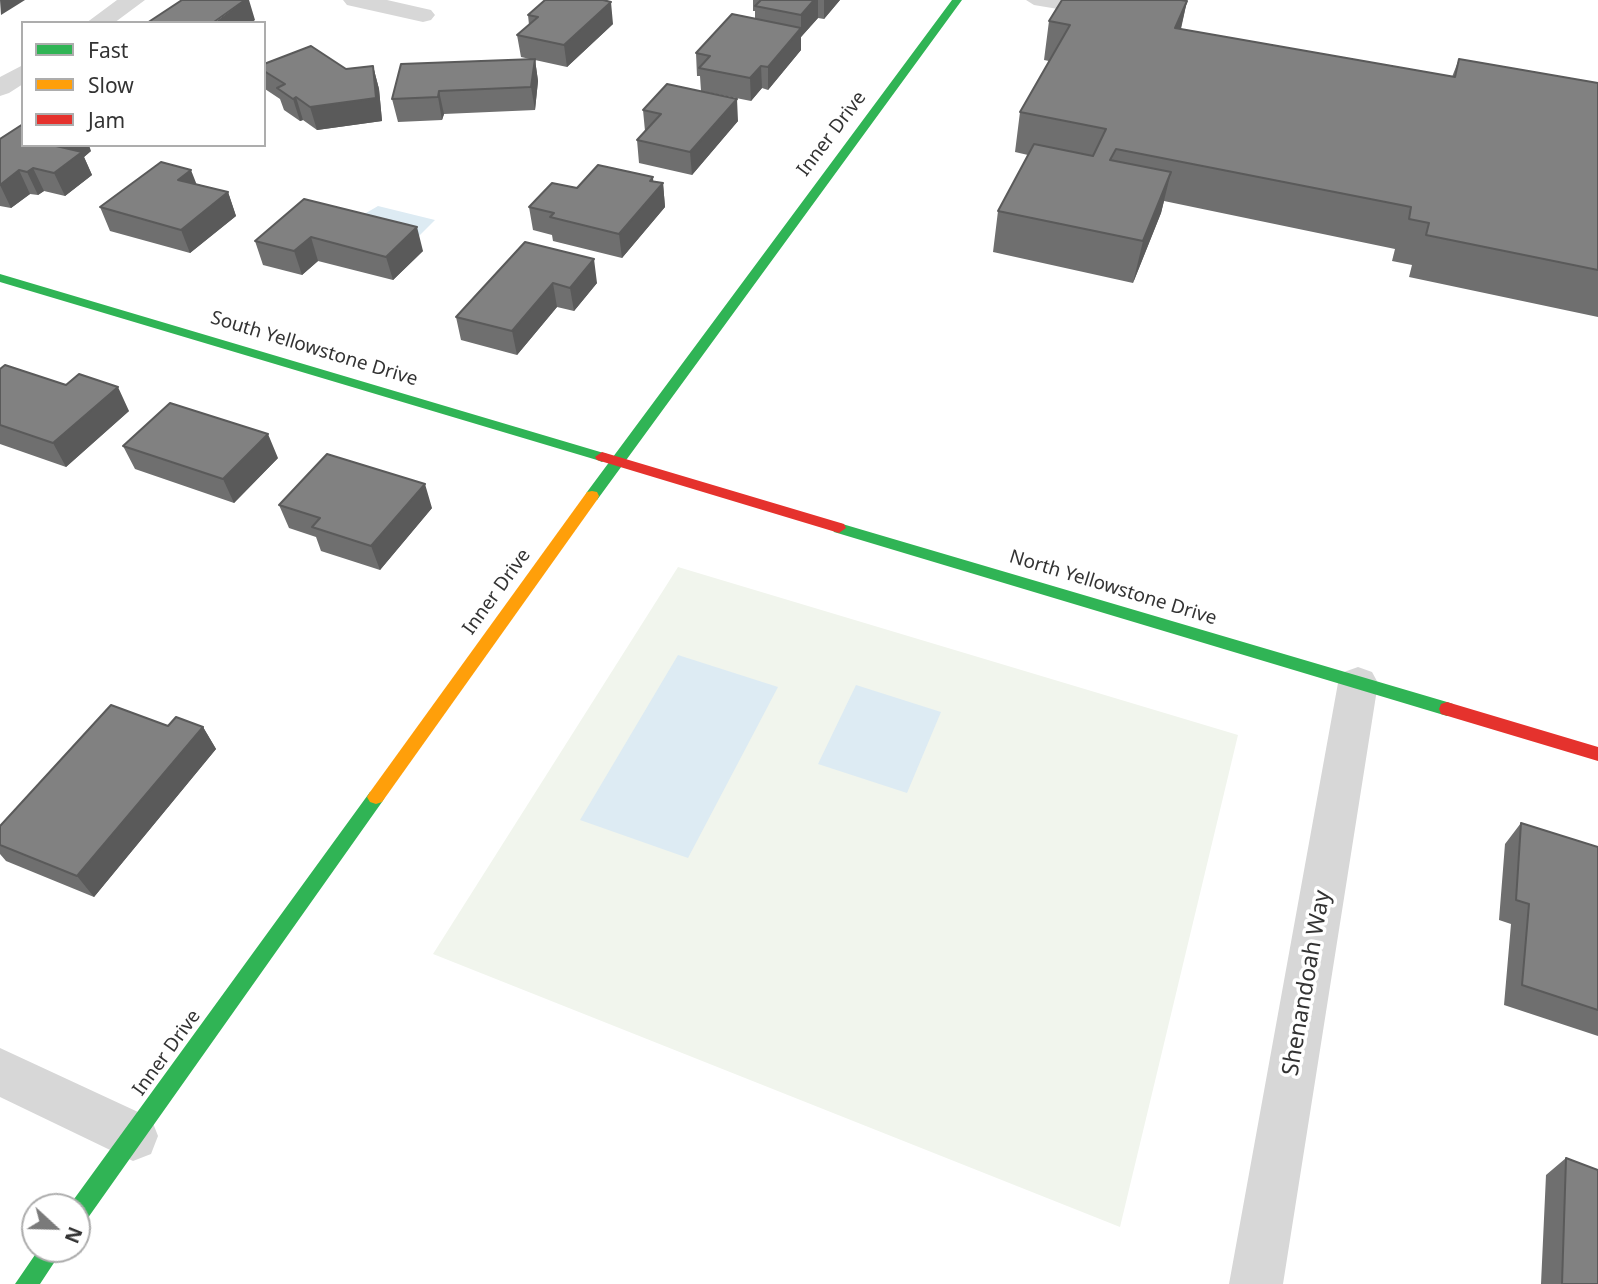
<!DOCTYPE html>
<html>
<head>
<meta charset="utf-8">
<style>
	body { margin:0 }
	#map { position:relative; width:1598px; height:1284px; overflow:hidden; background:#fff; font-family:"Noto Sans",sans-serif }
	canvas { display:block }
	.legend { position:absolute; left:21px; top:21px; width:245px; height:126px; box-sizing:border-box; background:#fff; border:2px solid #adadad; margin:0; padding:9px 12px; list-style:none; font-size:21px; color:#333 }
	.legend li { display:flex; align-items:center; gap:14px; height:35px }
	.legend b { width:35px; border:2px solid #adadad }
	.north { position:absolute; left:21px; top:1193px; width:70px; height:70px; box-sizing:border-box; background:#fff; border:2px solid #adadad; border-radius:50%; rotate:112deg; font-size:19px; font-weight:700; line-height:28px; text-align:center; color:#333 }
	.north::after { content:''; display:block; margin:auto; width:24px; height:32px; background:#7a7a7a; clip-path:polygon(50% 0,100% 100%,50% 72%,0 100%) }
</style>
</head>
<body>
<div id="map">
<canvas width="1598" height="1284"></canvas>
<ul class="legend">
<li><b style="height:9px;background:#30b455"></b>Fast</li>
<li><b style="height:9px;background:#ff9f0a"></b>Slow</li>
<li><b style="height:9px;background:#e5322d"></b>Jam</li>
</ul>
<div class="north">N</div>
</div>
<script>
const ctx = document.querySelector('canvas').getContext('2d');
ctx.lineJoin = 'round';
function paint(path, color) {
  ctx.fillStyle = color;
  ctx.fill(path, 'evenodd');
}
function poly(rows) {
  const path = new Path2D();
  for (const r of rows) {
    path.moveTo(r[0], r[1]);
    for (let i = 2; i < r.length; i += 2) path.lineTo(r[i], r[i + 1]);
  }
  return path;
}
function stroke(path, color, width, dash) {
  ctx.strokeStyle = color;
  ctx.lineWidth = width;
  ctx.lineCap = dash ? 'butt' : 'round';
  ctx.setLineDash(dash || []);
  ctx.stroke(path);
}
function label(font, color, halo, rows, align = 'center') {
  ctx.font = font + ' "Noto Sans",sans-serif';
  ctx.lineWidth = 7;
  ctx.setLineDash([]);
  ctx.textBaseline = 'middle';
  ctx.strokeStyle = halo;
  ctx.fillStyle = color;
  for (const [text, x, y, turn = 0] of rows) {
    ctx.save();
    ctx.translate(x, y);
    ctx.rotate((+turn || 0) * Math.PI / 180);
    ctx.textAlign = isNaN(turn) ? turn : align;
    if (halo) ctx.strokeText(text, 0, 0);
    ctx.fillText(text, 0, 0);
    ctx.restore();
  }
}
const green = poly([
	[678,567,1238,735,1120,1227,433,954]
]);
const water = poly([
	[378,206,435,220,418,237,361,216],
	[678,655,778,687,688,858,580,820],
	[856,685,941,712,907,793,818,764]
]);
const lane = poly([
	[1026,0,1062,0,1082,4,1084,7,1076,12,1034,5,1026,0]
]);
const street = poly([
	[117,0,145,0,114,23,86,23,117,0],
	[343,0,387,0,431,10,435,15,431,20,423,22,347,5,343,0],
	[23,65,23,84,9,93,0,96,0,77,23,65],
	[1358,667,1372,672,1378,683,1283,1284,1229,1284,1338,683,1344,672,1358,667],
	[0,1048,151,1118,158,1136,151,1154,133,1161,0,1097,0,1048]
]);
const fast = poly([
	[952,0,962,0,597,500,587,500,585,496,587,492,952,0],
	[0,274,607,454,609,457,602,462,597,460,0,282,0,274],
	[839,523,1447,702,1453,704,1455,709,1453,714,1447,716,834,532,832,528,839,523],
	[376,790,382,792,385,797,382,802,85,1222,77,1225,77,1207,69,1206,370,792,376,790],
	[39,1249,63,1249,40,1284,15,1284,39,1249]
]);
const slow = poly([
	[592,491,597,492,599,496,597,500,382,802,376,804,370,802,367,797,370,792,587,492,592,491]
]);
const jam = poly([
	[602,452,844,524,846,528,839,533,597,460,595,457,602,452],
	[1447,702,1598,747,1598,761,1441,714,1439,709,1441,704,1447,702]
]);
const wall = poly([
	[753,0,840,0,824,19,818,18,801,37,801,50,768,90,762,88,751,101,701,91,700,76,697,76,696,53,755,19,755,11,753,11],
	[1187,1,1181,29,1452,77,1459,59,1598,83,1598,317,1409,277,1412,265,1392,261,1395,249,1164,201,1161,213,1133,283,993,252,998,211,1028,155,1015,152,1020,112,1049,61,1044,60,1049,21],
	[528,15,613,24,567,67,535,60,538,81,535,110,444,114,442,120,398,122,392,99,530,59,521,57,517,35,529,25],
	[264,64,346,69,373,66,379,89,382,121,317,130,303,120,300,121,284,110,280,99,265,89,264,86],
	[643,110,738,121,692,175,639,163,637,140,645,131],
	[0,139,91,151,84,157,92,175,65,196,44,191,38,195,30,194,11,208,0,206],
	[653,177,653,181,663,183,665,207,622,258,553,241,552,235,533,230,529,207,577,188],
	[197,184,228,192,236,216,190,253,110,231,100,207],
	[304,199,423,251,393,280,318,261,302,275,263,265,255,241],
	[525,242,597,283,574,311,557,307,517,355,461,340,456,317],
	[0,369,129,411,66,467,0,444],
	[123,446,278,458,234,503,135,469],
	[279,505,432,508,380,570,321,551,316,537,289,528],
	[168,726,203,727,216,749,94,897,6,861,0,854,0,826],
	[1521,823,1598,847,1598,1036,1504,1005,1511,924,1499,920,1505,844],
	[1566,1158,1598,1284,1541,1284,1546,1175]
]);
const shadedWall = poly([
	[0,0,25,0,1,15],
	[245,0,249,0,255,20,251,23,214,23],
	[814,0,818,0,818,18,801,37,801,50,768,90,768,67,801,28,801,15],
	[824,0,840,0,824,19],
	[1187,1,1178,40,1175,28],
	[611,2,613,24,567,67,564,45],
	[535,59,538,81,535,110,531,87],
	[373,66,379,89,382,121,317,130,310,107],
	[761,66,762,88,751,101,750,78],
	[439,91,444,114,442,120,438,97],
	[296,97,303,120,300,121,293,99],
	[737,99,738,121,692,175,690,152],
	[58,145,89,145,91,151,84,157,92,175,65,196,54,173,56,146],
	[33,168,44,191,38,195,27,172],
	[19,170,30,194,11,208,0,185],
	[191,170,200,193,178,180],
	[1171,172,1161,213,1133,283,1143,241],
	[653,177,654,193,663,183,665,207,622,258,619,234],
	[228,192,236,216,190,253,181,230],
	[417,227,423,251,393,280,386,257],
	[311,237,318,261,302,275,294,251],
	[594,259,597,283,574,311,570,288],
	[553,283,557,307,517,355,512,331],
	[118,387,129,411,66,467,53,443],
	[268,434,278,458,234,503,223,479],
	[425,484,432,508,380,570,371,546],
	[203,727,216,749,94,897,77,876]
]);
const building = poly([
	[182,0,245,0,214,22,217,23,147,23,182,0],
	[545,0,603,0,611,2,564,45,517,35,538,17,528,15,545,0],
	[761,0,814,0,801,15,755,6,761,0],
	[1062,0,1181,0,1187,1,1175,28,1455,77,1459,59,1598,83,1598,270,1426,235,1429,223,1409,219,1411,207,1116,149,1110,160,1171,172,1143,241,998,211,1034,144,1093,156,1106,129,1020,112,1070,25,1049,21,1062,0],
	[732,14,801,28,768,67,761,66,750,78,699,68,710,56,696,53,732,14],
	[311,46,346,69,373,66,376,98,310,107,296,97,293,99,277,88,285,84,264,71,264,64,311,46],
	[535,59,531,87,439,91,438,97,392,99,401,64,535,59],
	[667,84,737,99,690,152,637,140,661,114,643,110,667,84],
	[23,124,23,145,58,145,56,146,82,152,54,173,33,168,27,172,19,170,0,185,0,139,23,124],
	[161,162,191,170,178,180,228,192,181,230,100,207,161,162],
	[598,165,653,177,650,181,663,183,619,234,550,217,554,213,529,207,552,183,577,188,598,165],
	[304,199,417,227,386,257,311,237,294,251,255,241,304,199],
	[525,242,594,259,570,288,553,283,512,331,456,317,525,242],
	[5,365,66,385,79,374,118,387,53,443,0,425,0,369,5,365],
	[170,403,268,434,223,479,123,446,170,403],
	[327,454,425,484,371,546,312,527,320,518,279,505,327,454],
	[111,705,168,726,176,717,203,727,77,876,0,845,0,826,111,705],
	[1521,823,1598,847,1598,1010,1522,985,1529,904,1516,900,1521,823],
	[1566,1158,1598,1170,1598,1284,1562,1284,1566,1158]
]);
const streetNames = [
	["Inner Drive",832,134,-53],
	["South Yellowstone Drive",314,349,17],
	["North Yellowstone Drive",1113,588,17],
	["Inner Drive",497,592,-54],
	["Inner Drive",167,1053,-54]
];
const nearStreetnames = [
	["Shenandoah Way",1307,983,-80]
];
paint(green, '#f1f5ed');
paint(water, '#ddebf3');
paint(lane, '#d7d7d7');
paint(street, '#d7d7d7');
paint(fast, '#30b455');
paint(slow, '#ff9f0a');
paint(jam, '#e5322d');
paint(wall, '#6f6f6f');
paint(shadedWall, '#5a5a5a');
paint(building, '#818181');
stroke(building, '#5a5a5a', 2);
label('19px', '#333', '#fff', streetNames);
label('23px', '#333', '#fff', nearStreetnames);
</script>
</body>
</html>
